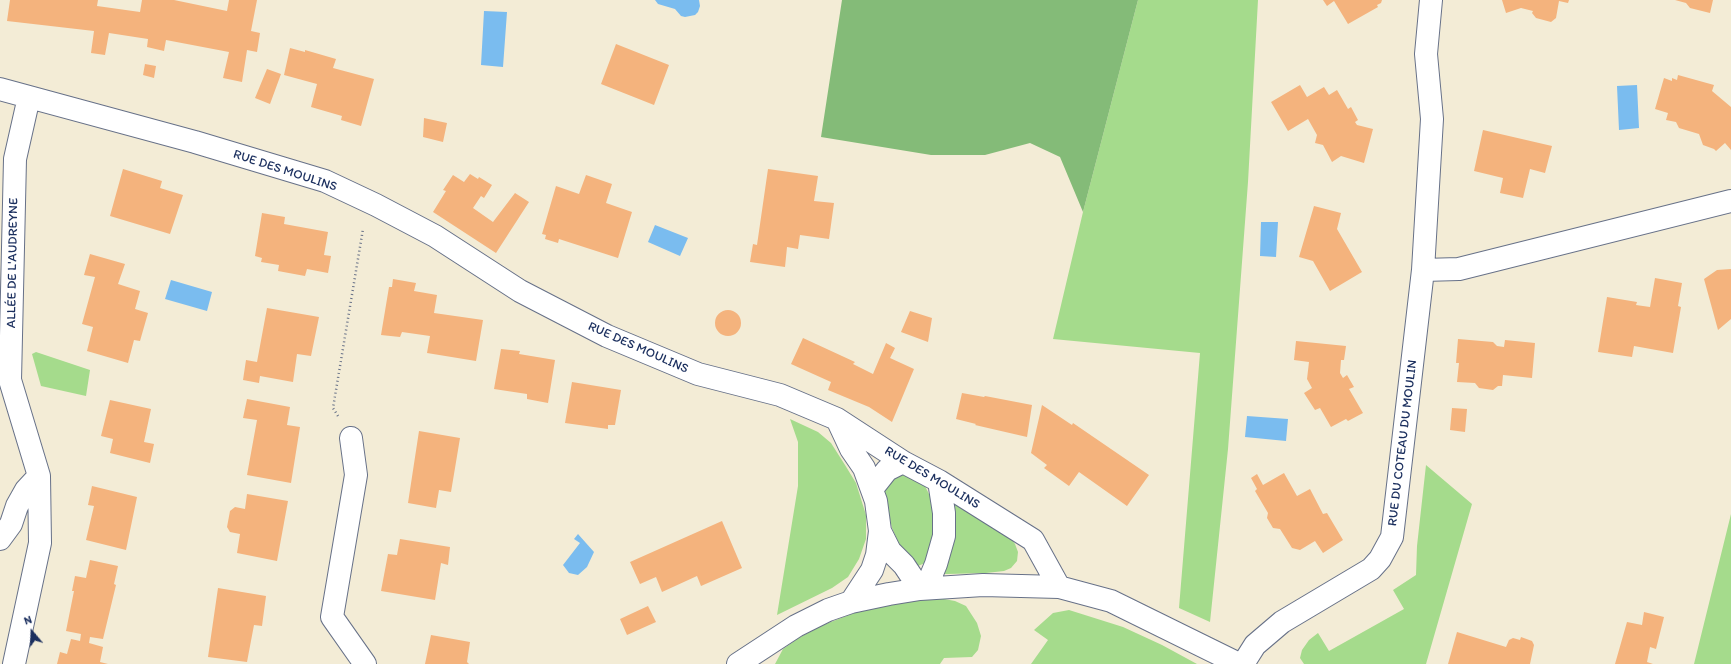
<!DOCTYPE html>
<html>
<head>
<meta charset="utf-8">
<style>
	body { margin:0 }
	#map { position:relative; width:1731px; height:664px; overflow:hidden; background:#f3ecd6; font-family:Itim,sans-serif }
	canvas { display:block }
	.north { position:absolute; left:12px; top:612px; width:40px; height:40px; -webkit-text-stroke:3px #fff; paint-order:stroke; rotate:341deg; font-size:11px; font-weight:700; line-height:16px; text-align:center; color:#1b2f5e }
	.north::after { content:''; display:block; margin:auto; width:14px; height:18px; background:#1b2f5e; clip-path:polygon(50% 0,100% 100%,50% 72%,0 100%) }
</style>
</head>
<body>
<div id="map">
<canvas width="1731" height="664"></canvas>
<div class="north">N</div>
</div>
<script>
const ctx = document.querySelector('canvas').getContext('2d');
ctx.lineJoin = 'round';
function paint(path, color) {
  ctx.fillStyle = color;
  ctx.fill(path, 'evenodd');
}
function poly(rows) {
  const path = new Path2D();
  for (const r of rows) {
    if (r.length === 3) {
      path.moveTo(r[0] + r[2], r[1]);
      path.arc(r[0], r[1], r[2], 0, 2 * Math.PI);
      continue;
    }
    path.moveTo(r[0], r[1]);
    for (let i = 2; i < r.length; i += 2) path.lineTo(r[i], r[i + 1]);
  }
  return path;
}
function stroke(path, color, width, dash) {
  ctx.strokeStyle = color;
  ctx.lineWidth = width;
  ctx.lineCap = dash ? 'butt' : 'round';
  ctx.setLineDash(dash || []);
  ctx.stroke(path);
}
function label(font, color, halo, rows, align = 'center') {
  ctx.font = font + ' Itim,sans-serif';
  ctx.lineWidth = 4;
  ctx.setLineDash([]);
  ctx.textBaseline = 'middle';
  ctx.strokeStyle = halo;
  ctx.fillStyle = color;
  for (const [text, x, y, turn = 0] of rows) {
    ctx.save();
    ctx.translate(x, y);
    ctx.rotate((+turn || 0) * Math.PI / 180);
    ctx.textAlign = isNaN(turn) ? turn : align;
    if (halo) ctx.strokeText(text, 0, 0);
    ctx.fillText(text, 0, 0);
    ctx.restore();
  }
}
const green = poly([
	[1138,0,1258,0,1248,182,1228,449,1210,622,1179,608,1200,353,1053,339,1083,212],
	[36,352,90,370,86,396,41,386,32,354],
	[790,419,818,432,831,443,845,465,856,483,866,515,866,539,859,559,848,577,832,588,777,615,798,486,798,442],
	[1426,465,1472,504,1426,664,1304,664,1300,658,1302,650,1309,640,1318,633,1329,651,1404,609,1393,590,1416,575,1417,546],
	[900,472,923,482,930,496,934,508,935,540,925,563,918,566,912,563,900,546,892,528,885,498,884,491,889,479],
	[955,500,1010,537,1015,544,1018,552,1017,561,1011,568,1004,571,986,573,948,574,944,574,942,572,951,506],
	[1731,514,1731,664,1694,664],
	[944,599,955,601,966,606,977,623,981,636,978,650,972,657,944,658,940,664,775,664,783,649,800,637,823,625,862,610,920,600],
	[1069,610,1123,627,1162,645,1197,664,1031,664,1048,640,1034,630,1053,613]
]);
const forest = poly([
	[842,0,1138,0,1083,212,1060,157,1030,143,985,155,931,155,821,137]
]);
const water = poly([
	[655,0,699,0,700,6,698,12,695,15,685,17,681,16,675,9,658,4],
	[484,11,507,12,503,67,481,65],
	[1637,85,1639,128,1619,130,1617,86],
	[1261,222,1278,222,1276,257,1260,256],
	[655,225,688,238,680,256,648,242],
	[171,280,212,292,207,311,165,299],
	[1247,416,1288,419,1286,441,1245,437],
	[578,534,594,552,587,567,578,575,569,573,563,565,580,543,574,539]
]);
const building = poly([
	[10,0,98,0,97,6,140,12,142,0,174,0,227,11,229,0,257,0,251,31,260,33,257,52,247,50,242,82,223,78,229,52,166,40,164,51,147,47,148,39,109,33,105,55,91,53,94,31,7,21],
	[1323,0,1382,0,1381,3,1377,5,1378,7,1348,24,1334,1,1327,6],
	[1502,0,1569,0,1568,3,1559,1,1556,18,1551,22,1536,18,1532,13,1533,11,1521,8,1506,13],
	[1675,0,1713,0,1710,13,1690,8,1686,3],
	[616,44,669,65,654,105,601,84],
	[290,48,305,52,305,50,336,59,333,68,374,79,361,126,341,120,342,116,311,107,317,84,284,75],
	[145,64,156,66,154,78,143,75],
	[267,69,281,74,270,104,255,98],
	[1678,75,1714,85,1712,91,1731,107,1731,150,1725,143,1716,151,1714,149,1703,145,1699,134,1679,128,1676,122,1666,120,1668,113,1655,109,1664,78,1672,81,1672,78,1677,80],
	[1300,85,1307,97,1324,87,1329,95,1337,90,1348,109,1351,107,1358,120,1355,122,1357,125,1373,129,1364,163,1341,156,1332,162,1323,145,1315,143,1317,135,1308,119,1288,131,1271,102],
	[424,118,447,123,443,142,423,137],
	[1483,130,1552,146,1545,173,1530,169,1523,198,1500,193,1503,178,1474,171],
	[123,169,162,181,160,188,183,195,170,234,110,216],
	[768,169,818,176,814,201,834,203,829,239,800,235,798,249,787,247,785,267,750,262,753,244,757,245],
	[470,174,478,179,479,177,492,185,484,198,481,196,473,208,493,222,515,193,529,202,496,253,433,212,446,191,443,190,453,175,464,182],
	[586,175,612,184,606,203,632,212,618,258,559,239,558,243,545,239,546,235,542,234,556,186,579,194],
	[1314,206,1341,213,1337,229,1362,272,1330,291,1313,261,1299,257],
	[262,213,285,217,284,224,328,232,324,255,331,256,328,273,307,269,305,276,278,271,279,265,261,262,262,258,255,256],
	[90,254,125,264,118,284,140,291,135,309,148,313,140,341,134,340,128,363,87,351,93,327,82,324,95,277,84,275],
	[1731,269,1731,319,1718,330,1704,279,1717,270],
	[1655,278,1682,283,1678,306,1681,307,1673,353,1634,346,1632,357,1598,352,1607,297,1637,302,1636,305,1650,307],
	[393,279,416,283,414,291,437,295,434,313,483,320,476,361,427,353,430,336,402,332,400,337,381,335,389,287,392,287],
	[267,308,319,317,311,356,297,354,293,382,260,376,259,383,243,380,246,360,257,362],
	[728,323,13],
	[910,311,932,318,928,342,901,332],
	[803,338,855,362,853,364,873,374,886,343,895,348,890,358,914,369,892,422,869,407,828,390,831,382,791,364],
	[1458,339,1493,342,1497,346,1504,347,1505,340,1535,343,1532,378,1503,375,1502,386,1498,386,1493,390,1479,388,1475,383,1457,382,1459,363,1456,363],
	[1296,341,1346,346,1344,360,1341,360,1340,373,1343,378,1347,375,1354,387,1349,389,1363,413,1348,421,1346,419,1331,427,1320,408,1315,410,1304,393,1312,388,1307,379,1309,362,1294,360],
	[501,349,520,351,519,354,555,360,548,403,527,399,527,394,494,389],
	[572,382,621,390,615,425,608,425,608,429,565,423],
	[962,393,984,397,985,396,1032,405,1027,437,975,425,976,424,956,419],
	[247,399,290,407,287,425,300,427,291,483,247,475,257,420,243,418],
	[110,400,151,409,144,442,154,444,150,463,110,453,113,439,101,436],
	[1042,405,1072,425,1073,423,1149,475,1127,506,1079,472,1069,486,1044,468,1047,465,1031,453],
	[1452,408,1467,409,1465,432,1450,430],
	[419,431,460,438,451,492,439,490,436,508,408,503],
	[1284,473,1297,496,1310,489,1323,514,1327,513,1343,540,1323,553,1315,541,1300,550,1292,548,1280,529,1273,528,1267,518,1268,513,1255,491,1257,489,1251,478,1257,474,1263,485],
	[92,486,137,497,126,550,86,540,94,506,88,505],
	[247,494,288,501,277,561,237,553,240,534,230,532,227,527,230,511,235,507,245,509],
	[722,521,742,568,701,586,697,576,662,592,656,577,640,584,630,562],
	[400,539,450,547,448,565,441,563,435,600,381,591,388,554,397,555],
	[90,560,118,566,114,584,116,585,103,639,90,637,89,643,103,647,100,662,108,664,57,664,60,652,67,654,71,639,80,641,81,634,66,631,74,591,72,591,75,576,86,578],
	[218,588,266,596,262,626,254,625,247,662,208,657],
	[648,606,656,622,627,635,620,619],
	[1644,612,1664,617,1656,649,1650,647,1647,662,1653,664,1615,664,1627,622,1642,625],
	[1457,632,1506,647,1509,640,1513,638,1520,640,1521,637,1532,641,1534,645,1530,664,1448,664],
	[431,635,470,642,467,662,469,664,425,664]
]);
const path = poly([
	[338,416,333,408,363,229]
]);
const street = poly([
	[0,89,195,142,325,181,376,205,435,236,520,291,607,336,698,374,780,395,837,419,903,462,939,481,1033,540,1059,587],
	[1423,270,1459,269,1731,201],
	[837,419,851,449,864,468,876,501,880,531,877,555,872,570,851,602],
	[351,438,356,475,332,617,365,664],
	[872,489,887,470,903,462],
	[880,531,890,551,904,565,920,589],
	[0,539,11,524,17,506,26,490,39,476],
	[926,588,936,564,944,536,944,513,939,481],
	[14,664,40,543,39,476,10,380,15,159,29,97],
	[738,664,796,626,828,610,851,602,889,594,920,589,983,585,1059,587,1111,601,1239,664],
	[1243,664,1255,645,1282,622,1371,569,1380,559,1392,537,1423,270,1432,119,1426,54,1431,0]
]);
const streetNames = [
	["RUE DES MOULINS",285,171,18],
	["ALLÉE DE L'AUDREYNE",13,263,-89],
	["RUE DES MOULINS",638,348,24],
	["RUE DU COTEAU DU MOULIN",1403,443,-83],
	["RUE DES MOULINS",932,478,31]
];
paint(green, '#a5db8c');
paint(forest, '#84bb78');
paint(water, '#7abcef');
paint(building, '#f4b37d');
stroke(street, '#677188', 24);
stroke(path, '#677188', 2.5, [1, 3]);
stroke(street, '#fff', 22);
label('13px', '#1b2f5e', '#fff', streetNames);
</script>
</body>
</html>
